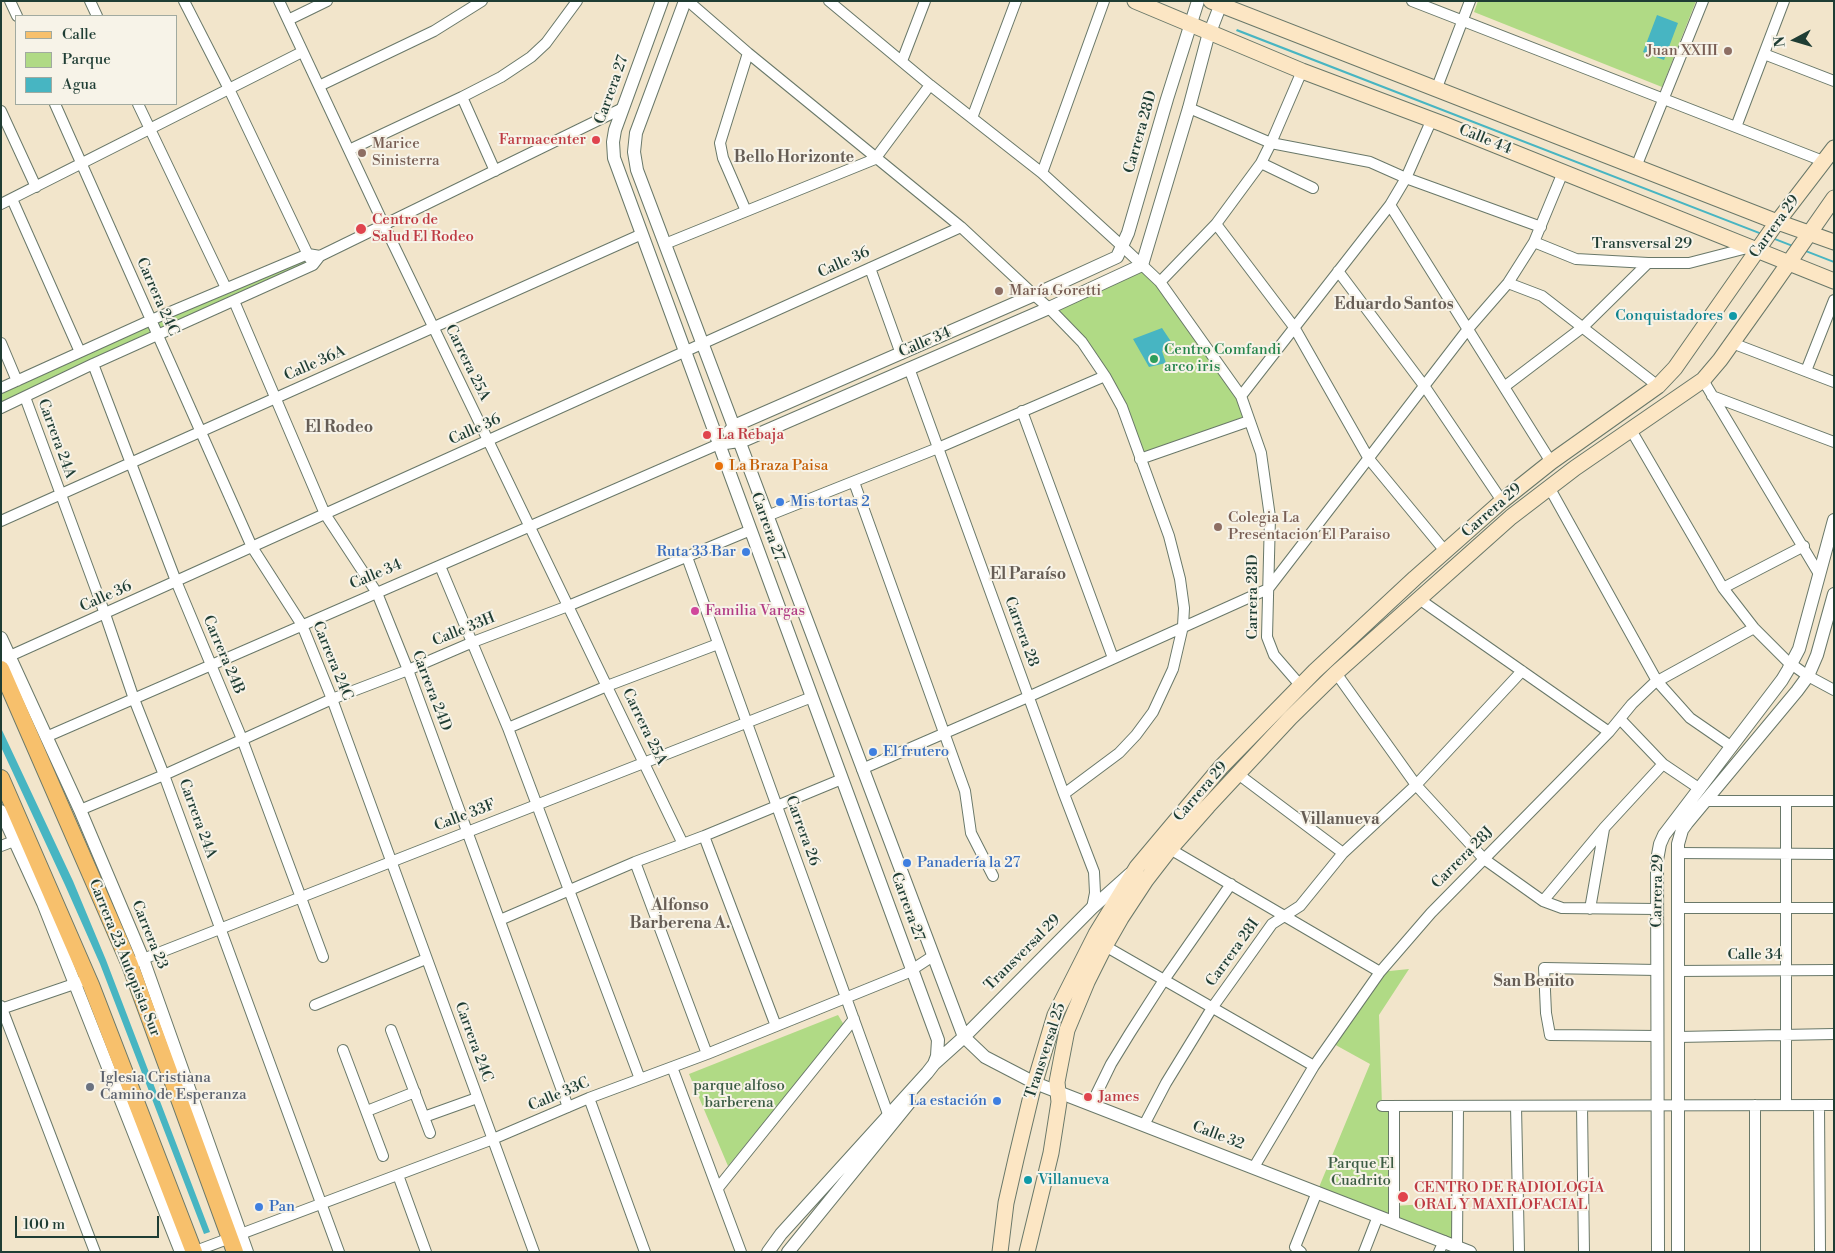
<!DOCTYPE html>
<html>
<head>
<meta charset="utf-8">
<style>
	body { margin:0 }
	#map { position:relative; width:1835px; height:1253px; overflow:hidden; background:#f2e5cb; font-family:"Libre Bodoni",serif }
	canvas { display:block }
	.frame { position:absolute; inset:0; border:2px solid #1f3d34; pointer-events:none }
	.legend { position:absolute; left:15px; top:15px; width:162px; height:90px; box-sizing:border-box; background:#f7f3e8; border:1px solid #a1aaa0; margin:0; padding:6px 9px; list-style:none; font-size:15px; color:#1f3d34 }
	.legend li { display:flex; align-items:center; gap:10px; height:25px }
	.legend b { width:25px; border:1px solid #a1aaa0 }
	.north { position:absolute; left:1770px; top:15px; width:50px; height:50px; -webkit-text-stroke:4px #f7f3e8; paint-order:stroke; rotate:264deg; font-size:14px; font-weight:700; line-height:20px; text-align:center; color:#1f3d34 }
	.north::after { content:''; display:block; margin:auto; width:18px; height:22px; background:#1f3d34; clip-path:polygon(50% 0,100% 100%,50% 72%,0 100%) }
	.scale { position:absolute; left:15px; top:1216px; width:144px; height:22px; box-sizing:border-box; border:2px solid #1f3d34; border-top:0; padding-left:6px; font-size:15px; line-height:18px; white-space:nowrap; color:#1f3d34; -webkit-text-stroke:4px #f7f3e8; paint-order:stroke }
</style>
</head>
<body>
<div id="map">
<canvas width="1835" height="1253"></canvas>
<div class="frame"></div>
<ul class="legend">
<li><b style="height:6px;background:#f7c06c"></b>Calle</li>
<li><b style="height:14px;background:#b0da85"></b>Parque</li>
<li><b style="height:14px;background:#47b5c2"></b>Agua</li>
</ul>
<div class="north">N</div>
<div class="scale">100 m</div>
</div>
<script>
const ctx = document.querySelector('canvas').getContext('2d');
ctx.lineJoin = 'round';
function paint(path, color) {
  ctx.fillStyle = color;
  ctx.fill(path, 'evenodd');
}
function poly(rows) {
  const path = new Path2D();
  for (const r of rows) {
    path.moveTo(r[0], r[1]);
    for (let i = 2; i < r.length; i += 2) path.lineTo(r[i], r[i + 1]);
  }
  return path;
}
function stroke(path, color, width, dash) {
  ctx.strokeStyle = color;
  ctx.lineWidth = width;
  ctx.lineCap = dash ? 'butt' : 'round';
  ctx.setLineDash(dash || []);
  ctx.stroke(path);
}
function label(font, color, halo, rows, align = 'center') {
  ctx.font = font + ' "Libre Bodoni",serif';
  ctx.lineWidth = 4;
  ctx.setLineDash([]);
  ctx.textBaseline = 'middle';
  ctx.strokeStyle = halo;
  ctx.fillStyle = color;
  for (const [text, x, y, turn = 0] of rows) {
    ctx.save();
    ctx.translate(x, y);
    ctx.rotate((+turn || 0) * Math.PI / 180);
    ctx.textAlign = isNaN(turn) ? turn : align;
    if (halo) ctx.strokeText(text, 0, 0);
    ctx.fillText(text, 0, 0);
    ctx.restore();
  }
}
const green = poly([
	[1478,1,1696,1,1662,87,1474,12],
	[308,254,313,265,1,408,1,388],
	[1142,265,1241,396,1249,421,1140,459,1105,376,1050,308],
	[1409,969,1379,1015,1382,1106,1394,1106,1394,1206,1458,1202,1457,1246,1317,1192,1370,1064,1332,1043,1380,972],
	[838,1015,844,1025,728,1166,689,1074]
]);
const water = poly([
	[1657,15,1678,23,1664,60,1643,52],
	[1237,29,1834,261,1834,263,1236,31],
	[1162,328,1172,343,1162,351,1166,363,1149,367,1133,339],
	[1,728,73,881,106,960,210,1232,204,1234,100,964,65,885,1,747]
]);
const minor = poly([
	[10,1,17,16],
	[90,1,97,16],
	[184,1,229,89,310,259],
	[279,1,384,225,683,844],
	[688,1,748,53,961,227,1034,295,1049,308,1082,342,1105,376,1122,407,1169,536,1180,579,1184,608,1183,626,1173,669,1153,712,1136,735,1119,753,1064,794],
	[829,1,930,85,1042,173,1123,247,1160,282,1241,396,1261,453,1270,517,1267,637,1274,655,1300,685],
	[1412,1,1823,161],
	[288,20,327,1],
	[1764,54,1834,81],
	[902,61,925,1],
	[319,86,434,31,482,1],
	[1436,90,1470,1],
	[462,97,495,171],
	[55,104,252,547,302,625,332,699,534,1252],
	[138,104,226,288],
	[1189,108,1271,143,1370,162,1406,178,1541,227],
	[1,111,36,187],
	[972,118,1016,1],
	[1736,127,1784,1],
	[349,150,462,97,501,77,531,57,546,43,577,1],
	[1261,163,1313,188],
	[1636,167,1703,1],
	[1042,173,1104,1],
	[12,199,80,352],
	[1,204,302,52],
	[1390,205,1551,462],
	[746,211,723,158,720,143,748,53],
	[1216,224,1294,327,1369,459,1445,551],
	[1534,242,1576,259,1648,263,1689,263,1751,247],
	[665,244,875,159,930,85],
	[870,268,901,354],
	[1338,271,1425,387,1502,501],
	[1160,282,1216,224,1261,163,1271,143,1302,71],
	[1508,283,1542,296,1658,386],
	[234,301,325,514,377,593,408,670,568,1107],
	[1,343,17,381],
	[1732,343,1834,382],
	[93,364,176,581,242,739,323,957],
	[909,368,1064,794,1094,872,1095,893,1092,908],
	[1806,371,1834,300],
	[1703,380,1819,574],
	[1504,387,1583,327,1648,263],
	[1,388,151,320,308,254,320,256],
	[1241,396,1390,205,1406,178,1432,119],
	[1712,396,1834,442],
	[25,397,105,614,134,699,164,775,339,1252],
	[1,408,93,364,313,265,320,256,623,108],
	[1022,411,1113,658],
	[1631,430,1723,588,1754,628,1787,661,1808,676,1834,690],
	[1140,459,1249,421],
	[854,482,965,791,971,833,993,876],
	[1549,487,1657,681,1690,718,1732,747],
	[767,516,938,448,1105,376],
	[1,521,642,234],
	[687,557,888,1114],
	[440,566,508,728,640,1079],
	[1723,588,1804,546],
	[1419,599,1609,732],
	[1,660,961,227],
	[1336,673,1416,785,1484,859,1543,901,1562,908,1657,909],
	[1620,719,1663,764,1700,789],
	[508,728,607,686,718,644],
	[46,737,719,444],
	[862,769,1028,697,1268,589,1468,329,1508,283,1534,242,1563,172],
	[1238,774,1343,853],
	[1706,801,1834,801],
	[80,810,164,775,332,699,408,670,473,642,568,606,751,530],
	[704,836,776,1026],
	[1,846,14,841],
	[1170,849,1380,972],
	[1677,853,1834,854],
	[635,862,707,1054],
	[1543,901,1604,828,1663,764],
	[1677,908,1834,908],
	[1590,909,1604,829],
	[500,920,635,862,704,836,842,779],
	[1105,946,1314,1066],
	[138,961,812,697],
	[1657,970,1544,968,1546,1013,1550,1035,1658,1036],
	[1677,971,1834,970],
	[315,1005,426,959],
	[1,1006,95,1252],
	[1,1009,80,982],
	[391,1030,430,1133],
	[1678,1037,1834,1034],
	[343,1050,383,1156],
	[672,1067,741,1252],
	[589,1098,645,1252],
	[1091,1105,1111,1064,1130,1033,1164,980,1231,884],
	[1755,1105,1755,1252],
	[1786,1105,1786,801],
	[1819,1105,1820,1252],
	[1382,1106,1834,1105],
	[1516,1106,1519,1252],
	[1582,1106,1584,1252],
	[367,1111,415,1092],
	[424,1117,477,1098],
	[1144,1125,1166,1083,1212,1008,1272,924,1300,906,1343,853,1416,785,1522,671],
	[1254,1167,1314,1066,1380,972,1431,913,1609,732,1632,704,1654,683,1754,628],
	[398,1175,426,1252],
	[718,1188,854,1019],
	[1394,1221,1394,1106],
	[1457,1246,1458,1106],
	[193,1252,493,1139,589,1098,707,1054,907,973,933,956],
	[1301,1252,1295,1247,1317,1192],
	[1364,1252,1378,1216],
	[1439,1252,1444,1241]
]);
const tertiary = poly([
	[662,1,615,130,613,142,614,158,938,1040,937,1056,934,1064,927,1073,781,1234,768,1252],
	[685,1,636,133,634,152,637,170,964,1037,985,1057,1035,1083,1470,1252],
	[729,432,734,426,1034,295,1117,257,1128,233,1167,99,1198,1],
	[719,444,745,440,1049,308,1142,265,1189,108,1207,40,1222,1],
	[1,638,80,810,143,959,247,1252],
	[1,811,43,903,181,1252],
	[934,1064,964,1037,1092,908,1130,874],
	[788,1252,909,1103],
	[1658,1252,1657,860,1660,844,1664,835,1782,680,1788,670,1799,649,1834,520],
	[1678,1252,1678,844,1682,830,1687,823,1797,691,1808,676,1817,655,1834,594]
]);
const secondary = poly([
	[1135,1,1302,71,1443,124,1834,281],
	[1211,1,1772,220,1834,242],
	[1000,1252,1006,1203,1016,1159,1032,1092,1055,1015,1096,934,1137,867,1221,767,1315,671,1415,578,1502,501,1551,462,1658,386,1675,368,1775,225,1834,148],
	[1027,1252,1051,1153,1059,1102,1057,1082,1067,1030,1087,982,1105,946,1121,918,1146,880,1170,849,1208,806,1290,718,1336,673,1511,517,1575,468,1703,380,1720,360,1767,294,1834,198]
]);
const primary = poly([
	[1,669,130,965,235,1252],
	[1,778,91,985,194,1252]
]);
const markers = [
	[1728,51,5,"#8d6e63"],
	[596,140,5,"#e0444e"],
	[362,153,5,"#8d6e63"],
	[361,229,6,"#e0444e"],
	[999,291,5,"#8d6e63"],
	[1733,316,5,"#0f9aa8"],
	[1154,359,5,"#2e9e5b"],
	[707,435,5,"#e0444e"],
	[719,466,5,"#e8710a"],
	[780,502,5,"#3f7fe0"],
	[1218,527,5,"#8d6e63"],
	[746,552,5,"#3f7fe0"],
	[695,611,5,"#d1479c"],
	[873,752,5,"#3f7fe0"],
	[907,863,5,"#3f7fe0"],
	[90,1087,5,"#6b7280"],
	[1088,1097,5,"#e0444e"],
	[997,1101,5,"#3f7fe0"],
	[1028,1180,5,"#0f9aa8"],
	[1403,1197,6,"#e0444e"],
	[259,1207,5,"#3f7fe0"]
];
const educationNames = [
	["Juan XXIII",1718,51,"right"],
	["Marice",372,144],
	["Sinisterra",372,161],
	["María Goretti",1009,291],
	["Colegia La",1228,518],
	["Presentacion El Paraiso",1228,535]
];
const streetNames = [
	["Carrera 27",612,90,-70],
	["Carrera 28D",1141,132,-74],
	["Calle 44",1485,140,22],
	["Carrera 29",1775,227,-54],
	["Transversal 29",1642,244],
	["Calle 36",844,263,-24],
	["Carrera 24C",157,297,66],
	["Calle 34",925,343,-23],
	["Carrera 25A",467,363,64],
	["Calle 36A",315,364,-24],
	["Calle 36",475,430,-24],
	["Carrera 24A",56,439,70],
	["Carrera 29",1492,511,-41],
	["Carrera 27",767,527,70],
	["Calle 34",376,575,-23],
	["Calle 36",106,597,-24],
	["Carrera 28D",1253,597,-90],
	["Calle 33H",464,630,-22],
	["Carrera 28",1021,632,70],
	["Carrera 24B",223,655,67],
	["Carrera 24C",332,661,68],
	["Carrera 24D",431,691,69],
	["Carrera 25A",644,727,64],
	["Carrera 29",1201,792,-49],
	["Calle 33F",465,816,-21],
	["Carrera 24A",197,819,70],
	["Carrera 26",802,831,70],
	["Carrera 28J",1463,858,-45],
	["Carrera 29",1658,891,-89],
	["Carrera 27",907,907,70],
	["Carrera 23",149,935,68],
	["Transversal 29",1023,953,-45],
	["Carrera 28I",1233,953,-54],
	["Calle 34",1755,955],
	["Carrera 23 Autopista Sur",124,958,68],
	["Carrera 24C",473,1042,70],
	["Transversal 25",1046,1051,-72],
	["Calle 33C",559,1095,-23],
	["Calle 32",1218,1136,21]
];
const healthNames = [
	["Farmacenter",586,140,"right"],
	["Centro de",372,220],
	["Salud El Rodeo",372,237],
	["La Rebaja",717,435],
	["James",1098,1097],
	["CENTRO DE RADIOLOGÍA",1414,1188],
	["ORAL Y MAXILOFACIAL",1414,1205]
];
const cultureNames = [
	["Conquistadores",1723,316],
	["Villanueva",1038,1180,"left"]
];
const leisureNames = [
	["Centro Comfandi",1164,350],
	["arco iris",1164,367]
];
const foodNames = [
	["La Braza Paisa",729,466]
];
const shopNames = [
	["Mis tortas 2",790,502],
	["Ruta 33 Bar",736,552,"right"],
	["El frutero",883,752],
	["Panadería la 27",917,863],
	["La estación",987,1101,"right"],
	["Pan",269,1207]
];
const hotelNames = [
	["Familia Vargas",705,611]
];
const worshipNames = [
	["Iglesia Cristiana",100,1078],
	["Camino de Esperanza",100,1095]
];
const parkNames = [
	["parque alfoso",739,1086],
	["barberena",739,1103],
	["Parque El",1361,1164],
	["Cuadrito",1361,1181]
];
const neighbourhoodNames = [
	["Bello Horizonte",794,158],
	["Eduardo Santos",1394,305],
	["El Rodeo",339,428],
	["El Paraíso",1028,575],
	["Villanueva",1340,820],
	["Alfonso",680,906],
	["Barberena A.",680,924],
	["San Benito",1534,982]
];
paint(green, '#b0da85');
paint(water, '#47b5c2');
stroke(minor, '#697869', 12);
stroke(tertiary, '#697869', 14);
stroke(secondary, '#697869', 17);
stroke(primary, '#697869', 18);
stroke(minor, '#fff', 10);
stroke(tertiary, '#fff', 12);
stroke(secondary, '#fce6c4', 15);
stroke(primary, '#f7c06c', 16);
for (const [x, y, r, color] of markers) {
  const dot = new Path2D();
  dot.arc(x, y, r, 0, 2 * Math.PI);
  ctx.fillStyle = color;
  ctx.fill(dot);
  stroke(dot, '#f7f3e8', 2);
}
label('15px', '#785e54', '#f7f3e8', educationNames, 'left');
label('15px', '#1f3d34', '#f7f3e8', streetNames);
label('15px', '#be3a42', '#f7f3e8', healthNames, 'left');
label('15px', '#0d838f', '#f7f3e8', cultureNames, 'right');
label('15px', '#27864d', '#f7f3e8', leisureNames, 'left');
label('15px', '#c56008', '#f7f3e8', foodNames, 'left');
label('15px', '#366cbe', '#f7f3e8', shopNames, 'left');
label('15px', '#b23c85', '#f7f3e8', hotelNames, 'left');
label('15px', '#5b616d', '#f7f3e8', worshipNames, 'left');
label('15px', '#3c5c44', '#f7f3e8', parkNames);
label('bold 16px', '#665d55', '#f7f3e8', neighbourhoodNames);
</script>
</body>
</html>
